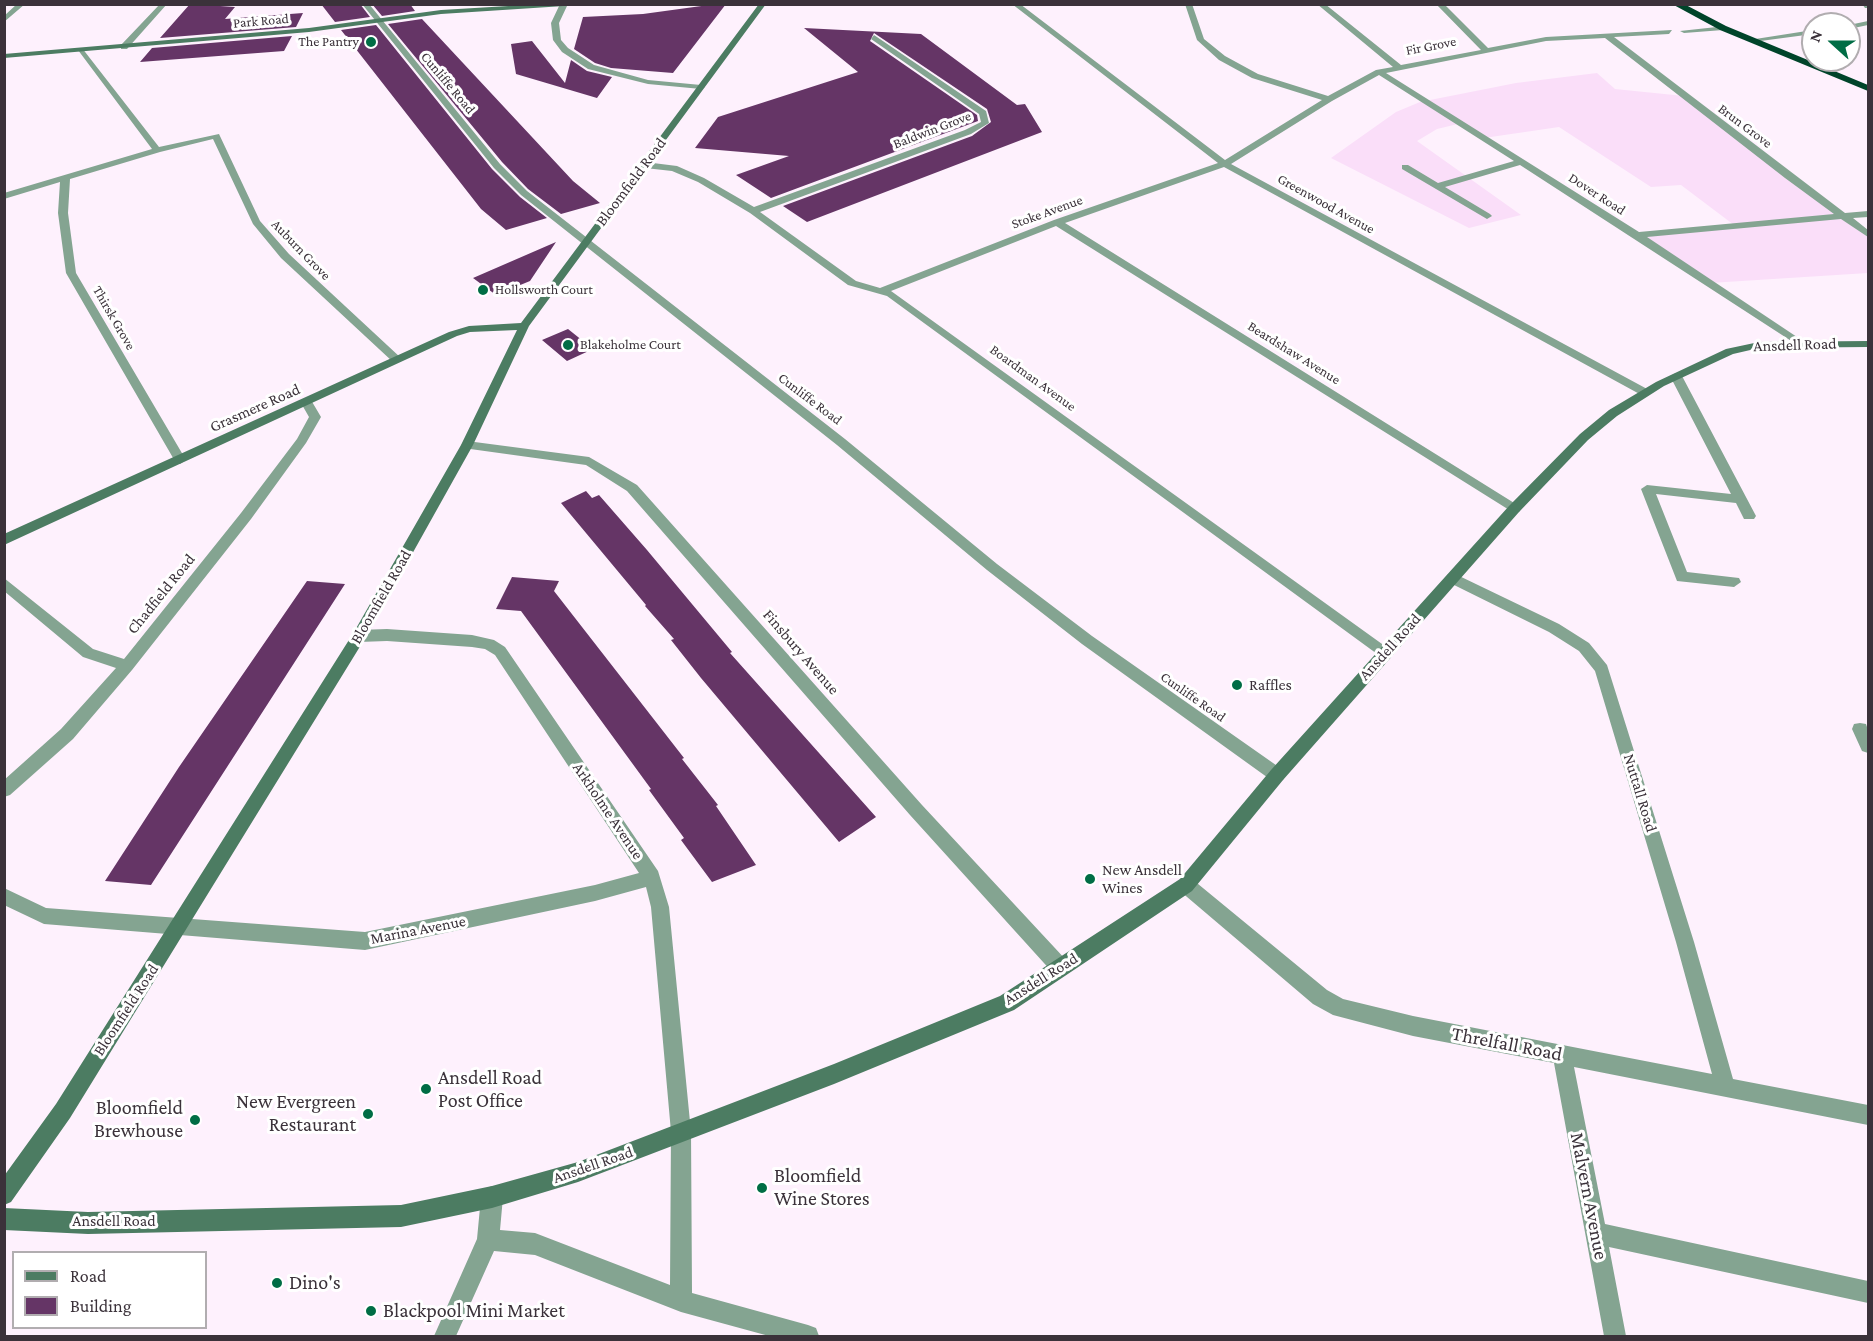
<!DOCTYPE html>
<html>
<head>
<meta charset="utf-8">
<style>
	body { margin:0 }
	#map { position:relative; width:1873px; height:1341px; overflow:hidden; background:#fef1fd; font-family:"Crimson Pro",serif }
	canvas { display:block }
	.frame { position:absolute; inset:0; border:6px solid #3b323a; pointer-events:none }
	.legend { position:absolute; left:12px; top:1251px; width:195px; height:78px; box-sizing:border-box; background:#fff; border:2px solid #b1adb0; margin:0; padding:8px 10px; list-style:none; font-size:18px; color:#3b323a }
	.legend li { display:flex; align-items:center; gap:12px; height:30px }
	.legend b { width:30px; border:2px solid #b1adb0 }
	.north { position:absolute; left:1801px; top:12px; width:60px; height:60px; box-sizing:border-box; background:#fff; border:2px solid #b1adb0; border-radius:50%; rotate:291deg; font-size:16px; font-weight:700; line-height:24px; text-align:center; color:#3b323a }
	.north::after { content:''; display:block; margin:auto; width:21px; height:27px; background:#006d45; clip-path:polygon(50% 0,100% 100%,50% 72%,0 100%) }
</style>
</head>
<body>
<div id="map">
<canvas width="1873" height="1341"></canvas>
<div class="frame"></div>
<ul class="legend">
<li><b style="height:8px;background:#4c7c62"></b>Road</li>
<li><b style="height:16px;background:#653566"></b>Building</li>
</ul>
<div class="north">N</div>
</div>
<script>
const ctx = document.querySelector('canvas').getContext('2d');
ctx.lineJoin = 'round';
function paint(path, color) {
  ctx.fillStyle = color;
  ctx.fill(path, 'evenodd');
}
function poly(rows) {
  const path = new Path2D();
  for (const r of rows) {
    path.moveTo(r[0], r[1]);
    for (let i = 2; i < r.length; i += 2) path.lineTo(r[i], r[i + 1]);
  }
  return path;
}
function stroke(path, color, width, dash) {
  ctx.strokeStyle = color;
  ctx.lineWidth = width;
  ctx.lineCap = dash ? 'butt' : 'round';
  ctx.setLineDash(dash || []);
  ctx.stroke(path);
}
function label(font, color, halo, rows, align = 'center') {
  ctx.font = font + ' "Crimson Pro",serif';
  ctx.lineWidth = 6;
  ctx.setLineDash([]);
  ctx.textBaseline = 'middle';
  ctx.strokeStyle = halo;
  ctx.fillStyle = color;
  for (const [text, x, y, turn = 0] of rows) {
    ctx.save();
    ctx.translate(x, y);
    ctx.rotate((+turn || 0) * Math.PI / 180);
    ctx.textAlign = isNaN(turn) ? turn : align;
    if (halo) ctx.strokeText(text, 0, 0);
    ctx.fillText(text, 0, 0);
    ctx.restore();
  }
}
const built = poly([
	[1597,73,1615,89,1684,96,1868,234,1868,273,1710,283,1637,235,1734,225,1681,185,1651,187,1559,127,1484,138,1462,123,1437,129,1417,141,1521,215,1469,228,1331,158,1396,112,1420,102,1516,83]
]);
const building = poly([
	[190,4,235,7,225,19,303,13,296,27,160,38],
	[321,4,360,4,370,17,335,22],
	[372,4,410,4,415,11,382,16],
	[716,4,726,4,673,73,611,68,595,63,574,49,583,17,643,14],
	[422,19,573,181,600,203,561,214,528,189,502,162,388,24],
	[376,25,492,169,520,197,547,218,506,230,481,209,341,30],
	[804,28,921,34,1017,105,1025,104,1042,132,807,222,783,206,972,136,991,122,987,109,874,33,870,41,977,115,978,121,771,198,736,175,789,156,695,148,718,117,858,72],
	[292,36,284,51,140,62,152,48],
	[532,41,565,83,571,60,587,71,612,77,597,98,516,74,511,44],
	[556,242,530,281,496,295,473,278],
	[568,329,593,349,567,361,542,340],
	[586,491,592,498,599,495,647,550,732,652,730,653,876,817,839,842,701,678,671,640,674,639,645,606,646,605,561,503],
	[512,577,559,581,554,591,684,758,682,759,718,805,716,806,756,865,712,882,681,840,684,838,649,790,651,789,521,611,496,609],
	[307,581,345,584,151,885,105,881,179,767]
]);
const street = poly([
	[17,4,25,4,4,22,4,16,17,4],
	[160,4,167,4,127,49,121,49,121,45,160,4],
	[362,4,369,4,500,164,527,191,845,439,997,564,1092,636,1283,770,1285,775,1283,780,1277,782,1271,780,1082,644,987,570,837,445,521,195,494,168,362,4],
	[560,4,567,6,559,23,561,40,568,48,594,65,648,80,701,85,705,87,701,89,648,84,588,69,562,52,553,40,551,23,560,4],
	[1012,4,1020,4,1225,160,1322,100,1252,78,1219,60,1197,40,1185,4,1192,4,1204,39,1225,56,1258,74,1328,96,1376,70,1393,67,1317,4,1325,4,1401,65,1481,50,1436,4,1444,4,1488,48,1546,37,1672,30,1669,34,1614,37,1845,213,1868,211,1868,217,1853,218,1868,230,1868,237,1841,219,1647,237,1803,341,1805,343,1799,346,1520,165,1445,187,1490,214,1492,216,1487,219,1402,169,1402,165,1408,165,1438,183,1514,161,1379,75,1332,101,1231,164,1649,390,1651,393,1645,397,1224,167,1065,223,1519,506,1521,509,1519,512,1514,513,1056,226,891,291,1389,649,1391,653,1389,657,1384,659,887,296,848,285,750,213,698,182,672,171,645,168,640,165,645,162,677,166,704,178,754,207,965,130,981,122,979,114,871,39,874,35,986,111,989,123,971,134,760,212,856,281,880,288,1054,220,1218,163,1012,4],
	[1605,38,1785,178,1834,214,1639,232,1386,73,1546,41,1605,38],
	[1862,4,1868,4,1868,8,1865,8,1862,4],
	[1868,21,1868,25,1849,29,1849,25,1868,21],
	[1726,26,1723,30,1684,33,1680,31,1726,26],
	[1813,30,1813,34,1753,42,1749,40,1813,30],
	[82,48,159,147,219,134,260,221,289,254,401,358,401,362,393,362,281,258,253,224,213,139,160,152,70,179,68,213,76,273,186,460,180,464,176,463,66,273,58,213,60,182,4,199,4,193,152,149,78,50,82,48],
	[1676,373,1682,376,1756,516,1754,519,1744,519,1736,503,1656,494,1687,572,1739,578,1741,582,1734,587,1677,581,1641,489,1647,485,1731,494,1670,376,1676,373],
	[307,399,311,400,321,417,306,443,251,519,132,670,73,739,10,795,4,797,4,780,61,729,116,668,83,657,4,591,4,578,93,649,124,659,241,513,297,439,309,417,301,403,307,399],
	[467,441,589,457,637,485,922,805,1067,961,1069,967,1067,973,1060,976,1053,973,910,815,627,491,586,465,463,448,461,445,467,441],
	[1453,573,1559,624,1589,643,1607,665,1694,942,1733,1079,1868,1105,1868,1125,1574,1067,1605,1224,1868,1281,1868,1303,1609,1247,1626,1336,1604,1336,1554,1063,1413,1036,1333,1015,1313,1004,1180,891,1177,885,1180,879,1186,877,1192,879,1327,990,1343,999,1413,1016,1712,1074,1676,942,1595,671,1579,651,1549,632,1448,582,1446,578,1448,574,1453,573],
	[387,629,472,635,494,640,505,647,658,871,669,907,691,1132,692,1293,808,1325,816,1328,819,1336,769,1336,681,1312,535,1255,494,1251,456,1336,434,1336,477,1239,481,1197,484,1189,492,1186,500,1189,503,1197,500,1230,535,1233,670,1285,671,1132,651,907,646,887,595,901,365,950,44,924,4,905,4,888,46,908,365,932,595,885,639,873,495,655,485,649,472,647,387,641,359,642,352,636,359,630,387,629],
	[1860,723,1866,724,1868,730,1868,753,1862,751,1852,729,1854,724,1860,723]
]);
const secondary = poly([
	[542,4,595,4,441,14,309,32,4,58,4,54,309,28,441,10,542,4],
	[759,4,766,4,529,326,473,445,364,640,70,1118,11,1202,4,1205,4,1176,56,1104,354,632,461,445,517,330,470,332,457,336,4,545,4,534,449,332,469,326,521,323,759,4],
	[1868,341,1868,347,1759,348,1733,354,1664,386,1617,416,1588,440,1519,512,1283,780,1192,891,1014,1010,834,1084,578,1182,492,1208,401,1227,88,1234,4,1230,4,1208,88,1212,401,1205,492,1186,578,1162,834,1064,1000,996,1180,879,1271,770,1509,506,1580,434,1609,410,1656,382,1726,349,1759,342,1868,341]
]);
const highway = poly([
	[1672,4,1684,4,1726,26,1868,85,1868,91,1720,30,1672,4]
]);
const markers = [
	[371,42,6,"#006d45"],
	[483,290,6,"#006d45"],
	[568,345,6,"#006d45"],
	[1237,685,6,"#006d45"],
	[1090,879,6,"#006d45"],
	[426,1089,6,"#006d45"],
	[368,1114,6,"#006d45"],
	[195,1120,6,"#006d45"],
	[762,1188,6,"#006d45"],
	[277,1283,6,"#006d45"],
	[371,1311,6,"#006d45"]
];
const farStreetnames = [
	["Park Road",261,21,-5],
	["Fir Grove",1431,46,-11],
	["Cunliffe Road",448,83,50],
	["Brun Grove",1745,126,37],
	["Baldwin Grove",932,130,-21],
	["Dover Road",1597,194,33],
	["Greenwood Avenue",1326,204,29],
	["Stoke Avenue",1047,212,-20],
	["Auburn Grove",301,250,46],
	["Thirsk Grove",114,318,60],
	["Beardshaw Avenue",1294,353,32],
	["Boardman Avenue",1033,378,36],
	["Cunliffe Road",810,399,37],
	["Cunliffe Road",1193,697,35]
];
const farPoinames = [
	["The Pantry",359,42,"right"],
	["Hollsworth Court",495,290],
	["Blakeholme Court",580,345]
];
const streetNames = [
	["Bloomfield Road",631,182,-53],
	["Ansdell Road",1795,345,-2],
	["Grasmere Road",255,408,-24],
	["Chadfield Road",161,594,-51],
	["Bloomfield Road",381,597,-60],
	["Ansdell Road",1390,647,-48],
	["Finsbury Avenue",801,652,49],
	["Nuttall Road",1640,793,73],
	["Arkholme Avenue",608,811,56],
	["Marina Avenue",418,930,-11],
	["Ansdell Road",1041,979,-32],
	["Bloomfield Road",126,1010,-57],
	["Ansdell Road",593,1165,-19],
	["Ansdell Road",114,1221]
];
const poiNames = [
	["Raffles",1249,685],
	["New Ansdell",1102,870],
	["Wines",1102,888]
];
const nearStreetnames = [
	["Threlfall Road",1507,1044,11],
	["Malvern Avenue",1589,1196,79]
];
const nearPoinames = [
	["Ansdell Road",438,1078],
	["Post Office",438,1101],
	["New Evergreen",356,1102,"right"],
	["Restaurant",356,1125,"right"],
	["Bloomfield",183,1108,"right"],
	["Brewhouse",183,1131,"right"],
	["Bloomfield",774,1176],
	["Wine Stores",774,1199],
	["Dino's",289,1283],
	["Blackpool Mini Market",383,1311]
];
paint(built, '#fadef9');
paint(building, '#653566');
paint(street, '#84a491');
paint(secondary, '#4c7c62');
paint(highway, '#00442a');
for (const [x, y, r, color] of markers) {
  const dot = new Path2D();
  dot.arc(x, y, r, 0, 2 * Math.PI);
  ctx.fillStyle = color;
  ctx.fill(dot);
  stroke(dot, '#fff', 2);
}
label('14px', '#3b323a', '#fff', farStreetnames);
label('14px', '#3b323a', '#fff', farPoinames, 'left');
label('16px', '#3b323a', '#fff', streetNames);
label('16px', '#3b323a', '#fff', poiNames, 'left');
label('20px', '#3b323a', '#fff', nearStreetnames);
label('20px', '#3b323a', '#fff', nearPoinames, 'left');
</script>
</body>
</html>
